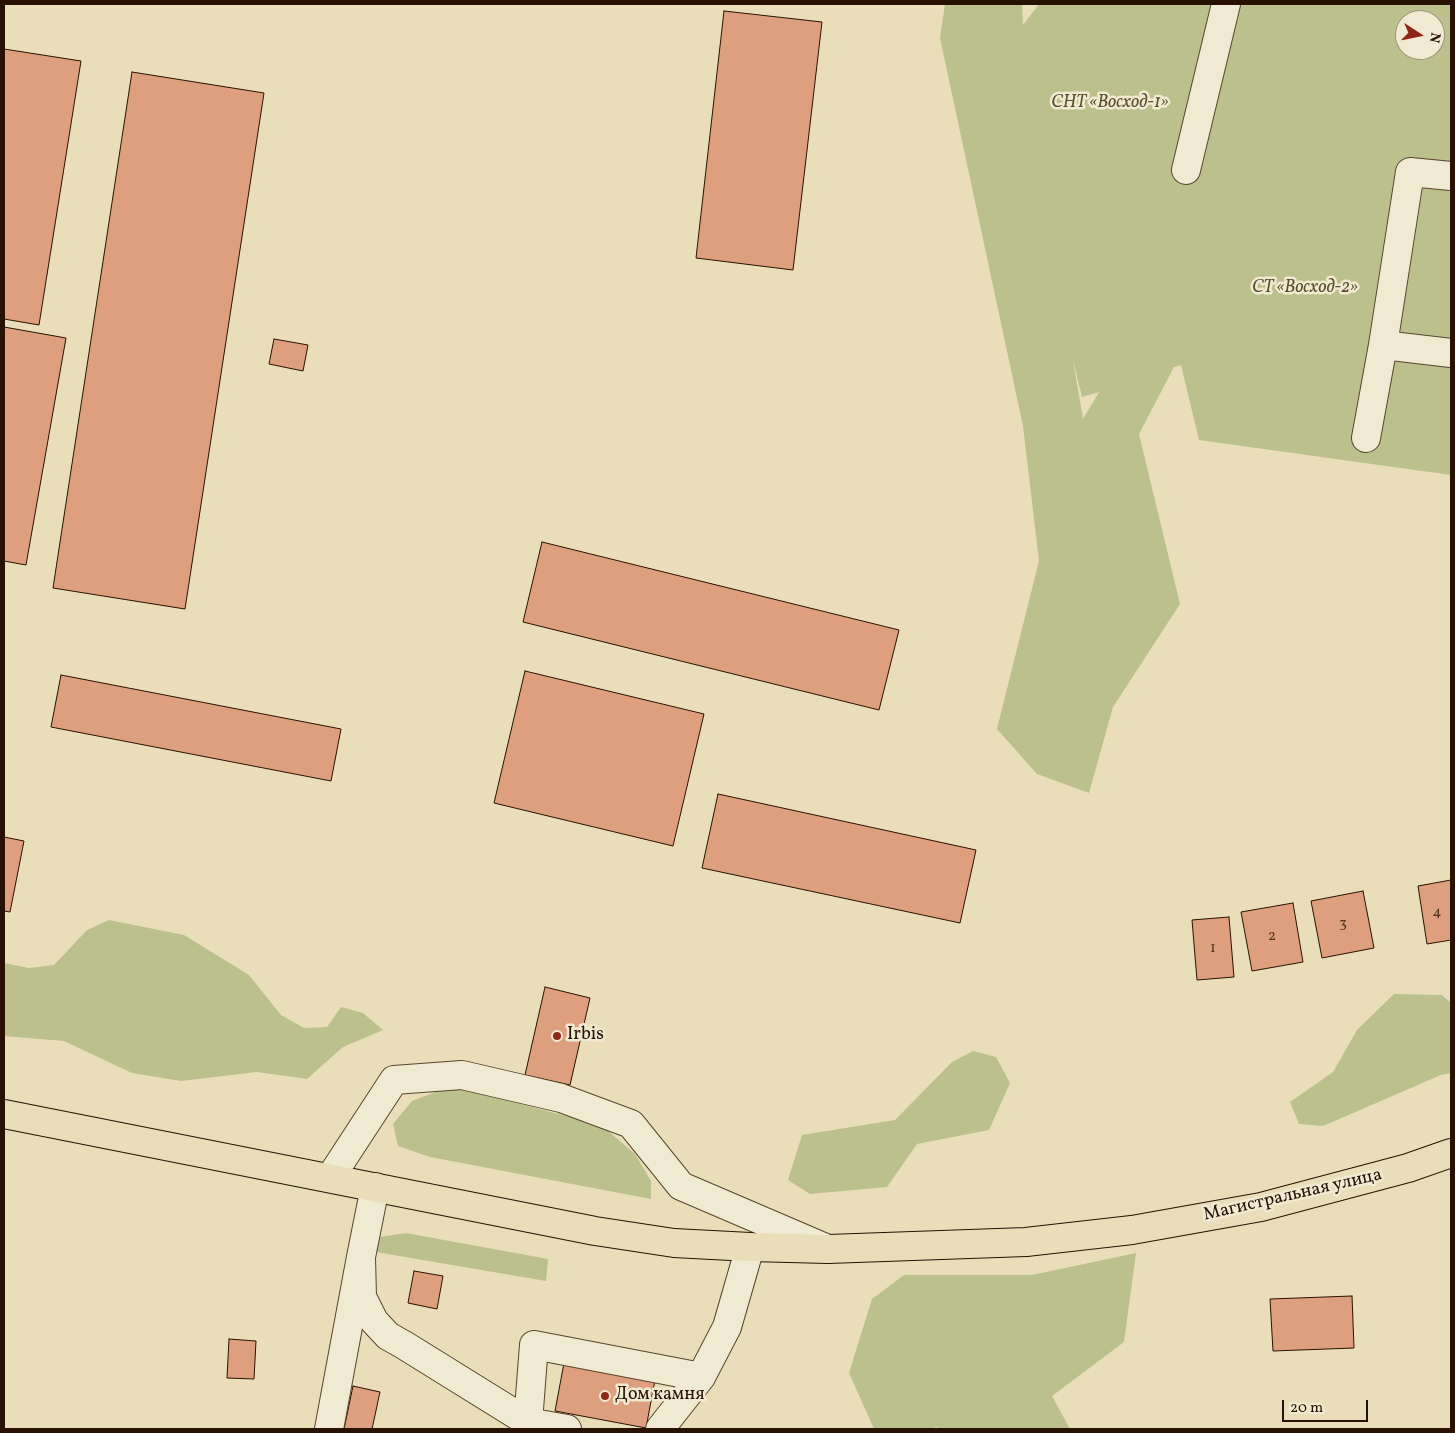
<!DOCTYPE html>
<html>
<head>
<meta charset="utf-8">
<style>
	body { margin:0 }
	#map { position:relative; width:1455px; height:1433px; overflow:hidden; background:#eadeba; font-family:Vollkorn,serif }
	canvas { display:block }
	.frame { position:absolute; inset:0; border:5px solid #281100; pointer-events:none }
	.north { position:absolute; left:1395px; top:10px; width:50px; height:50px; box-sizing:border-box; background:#f1ead2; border:1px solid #a1937e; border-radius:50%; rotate:101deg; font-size:14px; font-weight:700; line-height:20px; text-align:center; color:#281100 }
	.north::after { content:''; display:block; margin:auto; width:18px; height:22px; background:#8f2418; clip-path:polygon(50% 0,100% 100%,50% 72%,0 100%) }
	.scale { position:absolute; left:1282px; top:1400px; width:86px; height:22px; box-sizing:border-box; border:2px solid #281100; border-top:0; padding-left:6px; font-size:15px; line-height:18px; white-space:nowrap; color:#281100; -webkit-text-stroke:4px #f1ead2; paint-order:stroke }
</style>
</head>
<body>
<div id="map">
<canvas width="1455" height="1433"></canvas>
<div class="frame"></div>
<div class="north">N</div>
<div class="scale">20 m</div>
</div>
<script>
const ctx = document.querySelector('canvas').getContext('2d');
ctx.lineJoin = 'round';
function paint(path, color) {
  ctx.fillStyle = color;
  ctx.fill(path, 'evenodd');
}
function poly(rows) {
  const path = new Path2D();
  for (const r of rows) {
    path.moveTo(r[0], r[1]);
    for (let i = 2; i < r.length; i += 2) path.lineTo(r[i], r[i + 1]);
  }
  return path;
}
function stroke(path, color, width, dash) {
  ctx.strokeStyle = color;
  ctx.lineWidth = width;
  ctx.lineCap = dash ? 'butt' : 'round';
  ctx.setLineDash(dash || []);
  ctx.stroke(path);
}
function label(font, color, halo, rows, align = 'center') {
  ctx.font = font + ' Vollkorn,serif';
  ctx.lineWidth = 5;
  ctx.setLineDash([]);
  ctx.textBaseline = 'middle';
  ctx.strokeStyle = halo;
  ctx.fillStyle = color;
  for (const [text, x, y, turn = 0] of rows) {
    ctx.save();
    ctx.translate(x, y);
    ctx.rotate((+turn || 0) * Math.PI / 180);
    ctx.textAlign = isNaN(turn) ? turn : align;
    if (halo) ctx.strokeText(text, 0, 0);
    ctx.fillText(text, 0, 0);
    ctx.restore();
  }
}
const green = poly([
	[945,4,1022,4,1023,25,1039,4,1451,4,1451,475,1199,440,1181,365,1174,367,1139,434,1180,604,1113,707,1089,793,1037,774,997,729,1039,561,1023,426,940,38],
	[1405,20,1435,20,1435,50,1405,50],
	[1073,360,1082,397,1099,392,1083,419],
	[109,920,184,935,249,975,281,1015,304,1028,327,1027,341,1007,363,1013,383,1030,343,1047,307,1079,257,1072,181,1081,132,1073,64,1041,4,1036,4,963,29,968,54,965,87,930],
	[1394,994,1442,995,1451,1003,1451,1073,1441,1075,1323,1126,1299,1124,1290,1102,1333,1072,1357,1030],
	[973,1051,996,1057,1010,1083,989,1130,917,1144,887,1187,810,1194,788,1180,802,1135,895,1120,952,1062],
	[451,1086,601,1125,635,1154,651,1181,651,1199,430,1157,398,1146,393,1124,412,1101],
	[406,1233,548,1259,546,1281,364,1250,373,1238],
	[1136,1253,1124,1342,1052,1396,1070,1429,938,1429,937,1427,930,1429,874,1429,849,1373,872,1299,904,1275,1032,1275]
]);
const building = poly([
	[724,11,822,22,793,270,696,258,724,11],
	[4,49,81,61,39,325,4,319,4,49],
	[132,72,264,93,185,609,53,588,132,72],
	[4,327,66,338,26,565,4,561,4,327],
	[274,339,308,345,303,371,269,364,274,339],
	[542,542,899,630,879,710,523,622,542,542],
	[525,671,704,714,673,846,494,803,525,671],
	[61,675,341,729,331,781,51,727,61,675],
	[718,794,976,850,960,923,702,868,718,794],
	[4,837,24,841,10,912,4,911,4,837],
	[1451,880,1451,940,1427,944,1418,886,1451,880],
	[1363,891,1374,948,1322,958,1311,901,1363,891],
	[1293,903,1303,962,1252,971,1241,912,1293,903],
	[1229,917,1234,977,1197,980,1192,920,1229,917],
	[545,987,590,998,570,1085,525,1075,545,987],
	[414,1271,443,1276,437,1309,408,1303,414,1271],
	[1352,1296,1354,1348,1273,1351,1270,1299,1352,1296],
	[229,1339,256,1341,254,1379,227,1378,229,1339],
	[564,1363,655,1380,646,1428,555,1411,564,1363],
	[353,1386,380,1392,372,1429,344,1429,353,1386]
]);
const minor = poly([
	[1186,170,1226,4],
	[1383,345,1410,172,1451,176],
	[1366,438,1383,345,1451,353],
	[330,1178,394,1080,462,1075,561,1098,631,1124,681,1186,828,1249],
	[361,1257,362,1297,374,1321,388,1336,404,1345,528,1422,567,1429],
	[528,1422,534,1345,701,1377],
	[329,1429,361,1257,375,1187],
	[660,1429,701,1377,727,1327,750,1247]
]);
const major = poly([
	[4,1114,595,1231,674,1243,750,1247,828,1249,1026,1242,1132,1230,1261,1207,1408,1168,1451,1153]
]);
const markers = [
	[557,1036,5,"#8f2418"],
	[605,1396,5,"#8f2418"]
];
const numberNames = [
	["4",1437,913],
	["3",1343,924],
	["2",1272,937],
	["1",1213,949]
];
const parkNames = [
	["СНТ «Восход-1»",1110,104],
	["СТ «Восход-2»",1305,289]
];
const poiNames = [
	["Irbis",567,1036],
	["Дом камня",615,1396]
];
const streetNames = [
	["Магистральная улица",1293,1196,-13]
];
paint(green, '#bcc08c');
paint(building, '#dd9f7d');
stroke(building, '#281100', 1);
stroke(minor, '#58442e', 30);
stroke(major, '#281100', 30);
stroke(minor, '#f1ead2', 28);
stroke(major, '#eadeba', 28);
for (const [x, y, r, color] of markers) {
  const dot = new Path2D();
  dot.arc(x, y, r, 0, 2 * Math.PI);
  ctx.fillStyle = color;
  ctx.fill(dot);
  stroke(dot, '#f1ead2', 2);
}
label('15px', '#55341f', null, numberNames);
label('italic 18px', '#5c4e31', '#f1ead2', parkNames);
label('18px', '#281100', '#f1ead2', poiNames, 'left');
label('18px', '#281100', '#f1ead2', streetNames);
</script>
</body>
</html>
